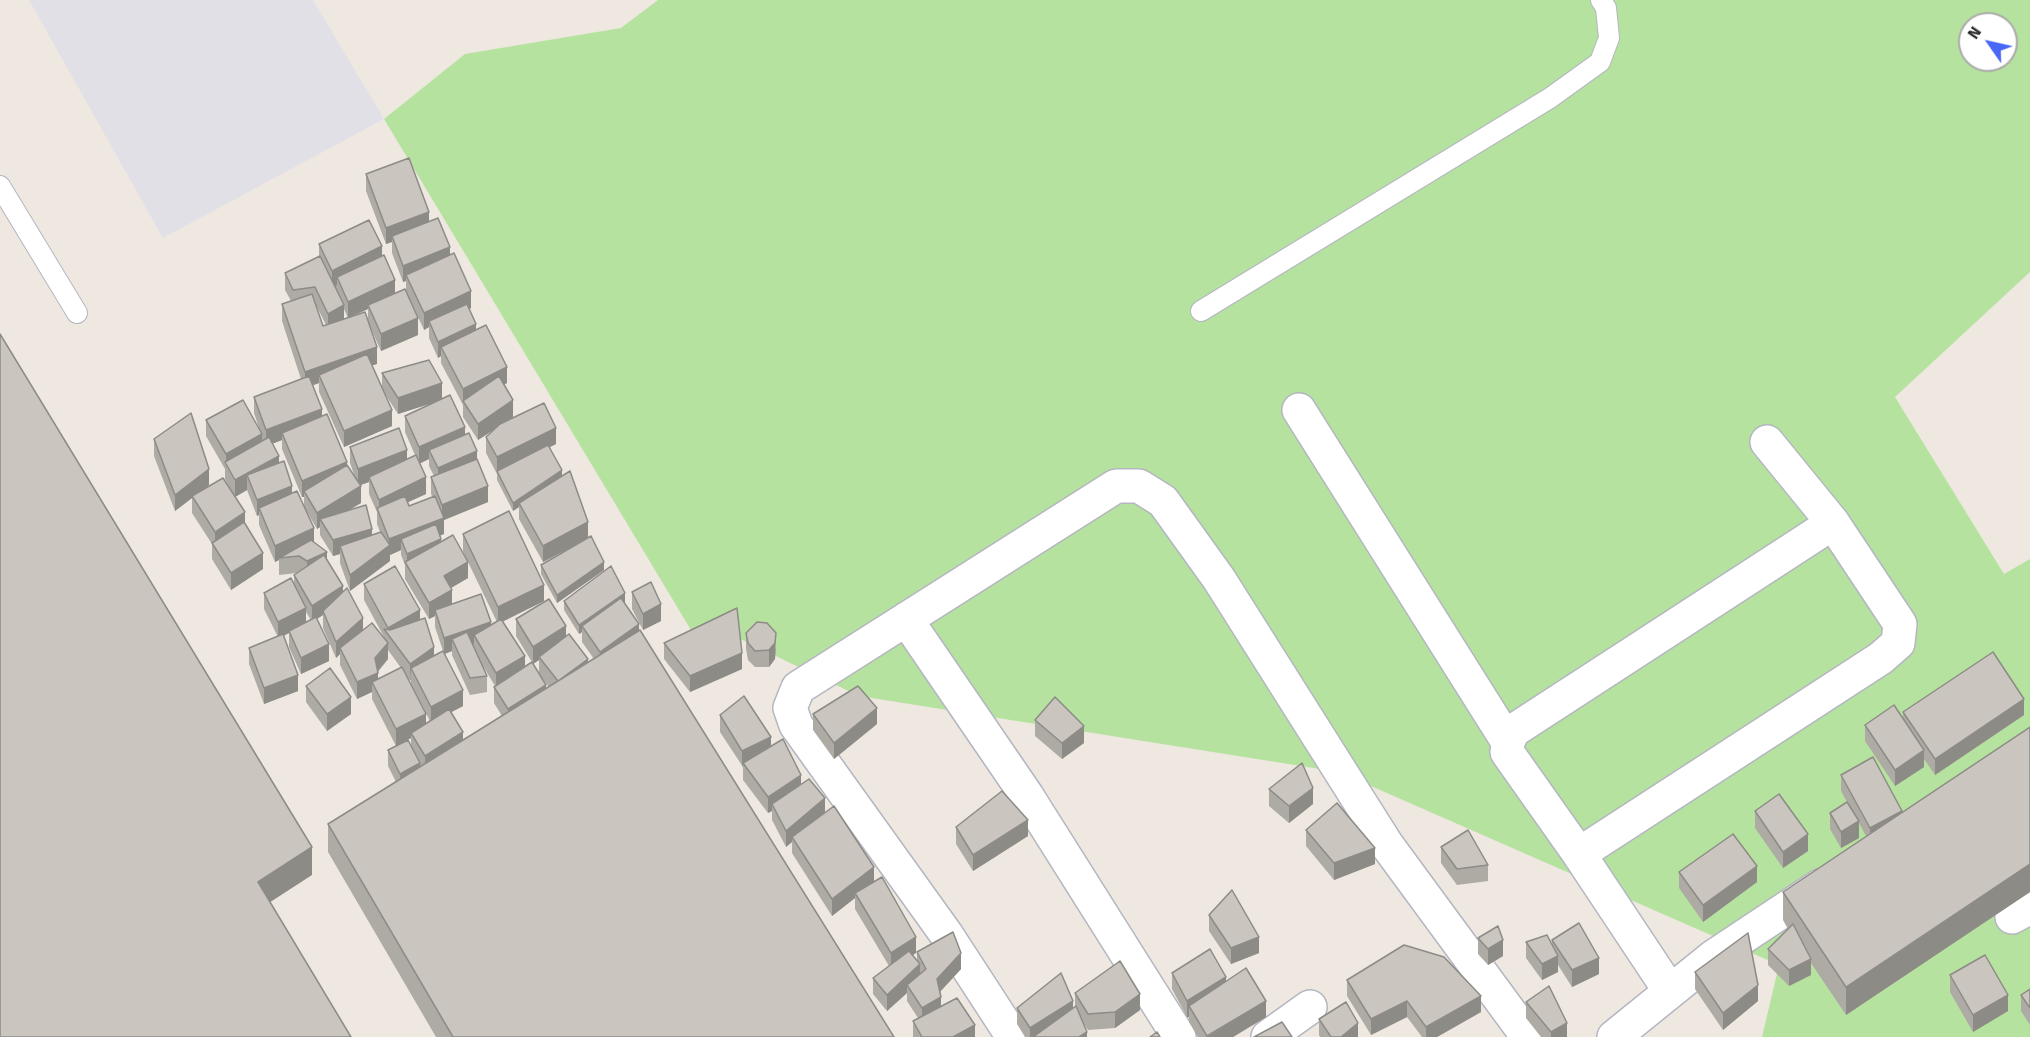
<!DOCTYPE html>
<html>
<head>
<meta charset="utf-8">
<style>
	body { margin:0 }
	#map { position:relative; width:2030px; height:1037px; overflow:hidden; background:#eee8e1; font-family:"Fira Sans",sans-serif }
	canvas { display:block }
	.north { position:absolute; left:1958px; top:12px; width:60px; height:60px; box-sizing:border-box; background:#fff; border:2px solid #ababab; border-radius:50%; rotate:304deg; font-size:16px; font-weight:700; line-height:24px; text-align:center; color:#2d2d2d }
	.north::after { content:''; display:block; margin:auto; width:21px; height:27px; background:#4767f4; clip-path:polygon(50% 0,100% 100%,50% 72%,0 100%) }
</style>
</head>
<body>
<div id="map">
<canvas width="2030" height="1037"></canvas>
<div class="north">N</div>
</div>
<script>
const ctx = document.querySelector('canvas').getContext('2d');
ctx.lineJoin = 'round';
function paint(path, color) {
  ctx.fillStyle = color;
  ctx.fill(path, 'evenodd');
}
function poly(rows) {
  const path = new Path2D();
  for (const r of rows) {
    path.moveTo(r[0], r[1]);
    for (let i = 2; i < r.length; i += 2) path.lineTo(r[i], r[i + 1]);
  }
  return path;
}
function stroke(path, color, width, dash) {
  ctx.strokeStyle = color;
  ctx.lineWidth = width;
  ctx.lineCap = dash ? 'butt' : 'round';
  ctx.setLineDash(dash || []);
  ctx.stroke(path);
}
const industrial = poly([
	[29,0,313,0,384,119,163,238]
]);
const green = poly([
	[658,0,2030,0,2030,272,1895,397,2004,574,2030,559,2030,1037,1762,1037,1779,965,1339,772,859,696,732,635,703,650,384,119,465,54,621,28],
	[1970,24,2006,24,2006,60,1970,60]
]);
const service = poly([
	[0,186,77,313],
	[1201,311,1550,98,1600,62,1609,38,1606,8,1601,0]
]);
const minor = poly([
	[1299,410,1508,742],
	[906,619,1027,796,1179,1037],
	[1579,854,1881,658,1898,643,1900,624,1833,523],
	[2012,917,2030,907],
	[1670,991,1579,854,1507,752,1508,742,1513,731,1833,523,1767,442],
	[1013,1037,946,934,796,725,790,708,798,688,1116,486,1139,486,1163,501,1219,579,1387,845,1528,1037],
	[1268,1037,1310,1007],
	[1614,1037,1713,957,1820,886]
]);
const wall = poly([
	[366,174,429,222,450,255,471,308,469,309,476,330,507,383,504,385,513,417,508,421,556,444,550,447,588,538,604,570,557,603,541,574,541,565,585,540,543,562,519,519,519,507,513,511,497,480,497,473,497,474,486,453,486,437,495,429,478,440,463,417,463,405,441,363,441,356,438,358,429,338,429,327,424,330,406,291,406,281,403,282,392,253,392,242,386,244,366,191],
	[319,244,382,256,395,293,418,335,381,351,368,322,377,364,372,365,382,387,382,373,442,399,465,435,477,460,488,502,444,520,444,534,440,535,441,541,466,559,463,551,463,534,544,601,503,621,525,667,532,662,516,636,516,619,566,636,588,662,594,659,582,642,582,632,579,634,564,610,564,601,625,602,624,603,639,630,894,1037,436,1037,328,852,328,824,396,782,388,766,388,750,411,745,411,738,396,746,372,699,372,692,357,699,340,665,340,654,336,658,323,628,323,615,317,619,329,661,301,674,289,647,289,633,284,636,298,691,264,704,249,664,249,648,278,637,264,609,264,593,294,583,294,575,297,573,279,575,279,560,275,562,259,525,259,515,257,516,247,490,235,497,225,479,225,469,206,436,206,420,260,431,254,413,254,397,301,379,282,321,282,304,291,301,285,290,285,273,319,257],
	[316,305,326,325,323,326],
	[344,309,348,318,344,319],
	[368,309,368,321,352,316],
	[319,383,319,392,344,447,392,426,385,394,398,414,434,402,405,416,405,432,415,455,407,459,350,447,350,463,355,477,347,465,322,416,313,385],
	[282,440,282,449,302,497,304,497,304,506,292,493,279,463,272,444],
	[429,459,429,466,434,476,431,477,431,493,432,497,409,506,408,502,426,494,419,463],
	[369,482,369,494,377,512,377,524,380,532,372,535,347,511,361,503,360,485],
	[307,512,317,529,320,527,320,535,333,556,340,554,340,563,350,591,390,561,390,555,401,550,401,555,405,565,405,579,429,619,435,616,435,627,443,651,434,655,420,620,364,584,364,600,384,637,384,638,363,630,327,559,314,542],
	[468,562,497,622,491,625,452,604,451,588,468,578],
	[306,612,311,620,306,622],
	[388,650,401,668,378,679,378,672,388,659],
	[452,651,452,655,470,695,487,692,487,676,483,666,495,686,494,687,494,703,502,716,463,741,451,712,463,706,445,654],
	[539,660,539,673,533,664],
	[539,674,549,687,546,689],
	[406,675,410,681,411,680,411,684,430,721,426,724],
	[154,439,209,485,203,490,245,523,263,569,231,590,212,559,212,544,192,513,192,498,175,511,154,456],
	[632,592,661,621,643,630,632,609],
	[746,633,776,649,775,659,769,667,755,667,748,660,746,649],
	[664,643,742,669,690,692,664,659],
	[306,686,351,714,327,731,306,702],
	[1903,712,2024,715,1935,775,1924,759,1924,767,1895,786,1865,741,1865,725,1903,720],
	[813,714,877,724,834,759,813,730],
	[720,715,771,746,825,813,874,881,916,953,913,955,917,960,917,952,961,969,940,992,941,1006,975,1037,913,1037,913,1021,918,1018,907,1001,907,993,887,1011,873,994,873,978,889,966,855,909,855,898,832,916,792,853,792,842,786,847,772,820,772,811,768,813,743,780,743,767,720,732],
	[1035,720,1084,743,1062,759,1035,736],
	[2030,727,2030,892,1846,1015,1811,963,1811,975,1789,986,1768,965,1768,949,1788,929,1783,920,1783,892,1866,836,1859,823,1859,838,1841,848,1830,829,1830,813,1847,802,1841,791,1841,775,1902,812],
	[1269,789,1313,804,1289,823,1269,806],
	[1755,811,1808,851,1783,868,1755,828],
	[956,827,1028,836,973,871,956,844],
	[1306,830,1375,864,1334,880,1306,846],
	[1441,847,1488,865,1488,881,1457,885,1441,863],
	[1679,872,1757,882,1703,922,1679,888],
	[1209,915,1259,953,1231,964,1209,931],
	[1478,938,1503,956,1488,965,1478,954],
	[1552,940,1599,974,1572,987,1558,965,1558,972,1542,980,1526,958,1526,942,1552,944],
	[1695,972,1758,1001,1723,1030,1695,989],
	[1172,973,1226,981,1266,1017,1233,1037,1198,1037,1189,1022,1189,1017,1187,1017,1172,989],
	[1950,975,2008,1011,1973,1032,1950,992],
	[1347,980,1481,1012,1437,1037,1422,1037,1407,1017,1371,1035,1347,996],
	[2030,989,2030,1025,2021,1011,2021,995],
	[1075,993,1140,1010,1115,1028,1088,1030,1082,1021,1087,1037,1025,1037,1017,1024,1017,1008,1073,1008,1075,1006],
	[1526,1002,1567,1037,1541,1037,1526,1018],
	[1319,1019,1358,1037,1320,1037,1319,1035]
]);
const shadedWall = poly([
	[429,212,429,228,392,236,392,242,386,244,386,228],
	[382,246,382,263,337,277,337,285,332,288,332,271],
	[450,247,450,264,406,275,406,281,403,282,403,266],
	[395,280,395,297,368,305,368,309,348,318,348,302],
	[471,291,471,308,431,326,429,321,429,327,424,330,424,313],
	[344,305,344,321,328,330,328,314],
	[418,318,418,335,381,351,381,334],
	[476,324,476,341,441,347,441,356,438,358,438,342],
	[377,347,377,364,322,382,319,375,319,383,305,388,305,372],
	[507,367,507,383,465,404,463,401,463,389],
	[442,383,442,400,398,414,398,398],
	[513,400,513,417,478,440,478,424],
	[322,409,322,425,282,433,282,440,266,446,266,430],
	[392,410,392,426,344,447,344,431],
	[465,427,465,443,429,450,429,459,419,464,419,447],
	[556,428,556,444,498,473,497,471,497,474,497,457],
	[262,434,262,450,226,464,226,454],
	[407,450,407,467,369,477,369,482,358,486,358,469],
	[477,451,477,467,438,484,438,468],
	[279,456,279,472,247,475,247,490,235,497,235,480],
	[347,462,347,479,304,491,304,497,302,497,302,481],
	[209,469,209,485,175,511,175,495],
	[562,470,562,479,519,503,519,507,513,511,513,503],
	[426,477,426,494,380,515,379,512,379,500],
	[292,486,292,502,259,508,259,515,257,516,257,500],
	[361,486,361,503,324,525,320,519,320,527,317,529,317,513],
	[488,486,488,502,444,520,444,534,405,549,401,539,401,550,390,555,390,561,350,591,350,575,389,545,389,539,442,518,442,505],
	[245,512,245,529,215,548,215,532],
	[588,522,588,538,543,562,543,546],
	[314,528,314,544,279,558,279,560,275,562,275,546],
	[372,529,372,545,340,546,340,554,333,556,333,540],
	[441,539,441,555,407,566,407,554],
	[327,552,327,568,307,577,307,561],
	[263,553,263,569,231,590,231,573],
	[468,562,468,578,444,592,444,576],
	[604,562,604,570,557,603,557,595],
	[544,585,544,601,498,624,498,607],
	[343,586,343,602,323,611,323,615,312,622,312,606],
	[452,590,452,606,435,610,435,616,429,619,429,603],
	[625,593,625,602,585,630,582,626,582,632,579,634,579,625],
	[661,604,661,621,643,630,643,614],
	[306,608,306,624,289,631,289,633,278,638,278,622],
	[420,610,420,626,388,635,388,628],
	[363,618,363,635,340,648,340,654,336,658,336,642],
	[491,622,491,638,474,635,474,644,457,650,452,639,452,651,444,654,444,638],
	[639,624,639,640,600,668,600,652],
	[566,626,566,643,539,657,539,660,533,664,533,647],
	[776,633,775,659,769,667,769,650],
	[388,643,388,659,376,673,378,673,378,689,372,682,372,692,357,699,357,682],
	[329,644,329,661,301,674,301,658],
	[434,647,434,663,411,668,410,681,410,664],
	[742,653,742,669,690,692,690,676],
	[525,656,525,673,496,689,496,673],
	[588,659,588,675,558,682],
	[298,675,298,691,264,704,264,688],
	[546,685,546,701,508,725,508,709],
	[463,690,463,706,431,723,431,707],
	[351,697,351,714,327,731,327,714],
	[2024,699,2024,715,1935,775,1935,759],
	[877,708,877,724,834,759,834,743],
	[426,714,426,730,411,733,411,738,396,746,396,729],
	[1084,726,1084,743,1062,759,1062,743],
	[463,732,463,748,425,772,425,756],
	[771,737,771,753,743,763,742,768,742,751],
	[1924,750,1924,767,1895,786,1895,770],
	[420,763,420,779,400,790,400,774],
	[801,775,801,791,772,804,772,811,768,813,768,797],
	[1313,788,1313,804,1289,823,1289,806],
	[825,798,825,814,792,837,792,842,786,847,786,831],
	[1902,811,1902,827,1870,844,1870,828],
	[1028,820,1028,836,973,871,973,855],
	[1859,821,1859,838,1841,848,1841,832],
	[1808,834,1808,851,1783,868,1783,852],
	[312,847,312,875,258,910,258,882],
	[1375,848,1375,864,1334,880,1334,863],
	[2030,864,2030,892,1846,1015,1846,987],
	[1757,866,1757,882,1703,922,1703,905],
	[874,867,874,883,855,893,855,898,832,916,832,899],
	[916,937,916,953,891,969,891,953],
	[1259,937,1259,953,1231,964,1231,948],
	[1503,940,1503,956,1488,965,1488,949],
	[961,953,961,969,937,995,937,979],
	[1558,956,1558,972,1542,980,1542,964],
	[1599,958,1599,974,1572,987,1572,970],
	[1811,959,1811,975,1789,986,1789,970],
	[920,964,920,981,907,985,907,993,887,1011,887,995],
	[1226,977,1226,993,1189,1006,1189,1017,1187,1017,1187,1001],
	[1758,985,1758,1001,1723,1030,1723,1013],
	[1140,994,1140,1010,1115,1028,1115,1012],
	[2008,995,2008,1011,1973,1032,1973,1015],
	[1481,996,1481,1012,1437,1037,1426,1037,1426,1027],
	[941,997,941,1013,922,1025,922,1008],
	[1073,1001,1073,1018,1042,1037,1030,1037,1030,1028],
	[1266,1001,1266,1017,1233,1037,1207,1037],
	[1407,1001,1407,1017,1371,1035,1371,1019],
	[1358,1023,1358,1037,1341,1037],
	[1567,1023,1567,1037,1551,1037,1551,1032],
	[975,1025,975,1037,953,1037],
	[1087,1032,1087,1037,1079,1037]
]);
const building = poly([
	[409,158,429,212,386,228,366,174,409,158],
	[438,218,450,247,403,266,392,236,438,218],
	[369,220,382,246,332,271,319,244,369,220],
	[454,253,471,291,424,313,406,275,454,253],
	[384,255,395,280,348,302,337,277,384,255],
	[320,256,344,305,328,314,315,287,293,290,285,273,320,256],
	[405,289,418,318,381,334,368,305,405,289],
	[312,294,323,326,365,312,377,347,305,372,282,304,312,294],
	[467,304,476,324,438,342,429,321,467,304],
	[486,325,507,367,463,389,441,347,486,325],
	[0,334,312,847,258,882,351,1037,0,1037,0,334],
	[367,354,392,410,344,431,319,375,367,354],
	[429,360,442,383,398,398,382,373,429,360],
	[309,376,322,409,266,430,254,397,309,376],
	[499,376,513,400,478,424,463,401,499,376],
	[450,395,465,427,419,447,405,416,450,395],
	[243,400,262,434,226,454,206,420,243,400],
	[544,403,556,428,497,457,486,437,500,424,544,403],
	[191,413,209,469,175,495,154,439,191,413],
	[327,414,347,462,302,481,282,433,327,414],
	[399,428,407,450,358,469,350,447,399,428],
	[469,433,477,451,438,468,429,450,469,433],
	[269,437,279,456,235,480,225,462,269,437],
	[548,445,562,470,513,503,497,471,548,445],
	[416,455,426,477,379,500,369,477,416,455],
	[477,459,488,486,442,505,431,477,477,459],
	[284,461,292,486,257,500,247,475,284,461],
	[347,465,361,486,317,513,304,491,347,465],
	[570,471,588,522,543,546,519,503,570,471],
	[223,478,245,512,215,532,192,496,223,478],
	[297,491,314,528,275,546,259,508,297,491],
	[405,496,409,506,435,496,444,518,389,539,377,508,405,496],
	[366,505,372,529,333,540,320,519,366,505],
	[509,511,544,585,498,607,463,534,509,511],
	[244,522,263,553,231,573,212,543,244,522],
	[436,524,441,539,407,554,401,539,436,524],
	[381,532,390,545,350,575,340,546,381,532],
	[453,535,468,562,444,576,452,590,429,603,405,562,453,535],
	[591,536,604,562,557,595,541,565,591,536],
	[311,540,327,552,307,561,299,556,279,558,311,540],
	[324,555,343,586,312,606,294,575,324,555],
	[395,566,420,610,388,628,364,584,395,566],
	[611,566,625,593,579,625,564,601,611,566],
	[291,578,306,608,278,622,264,593,291,578],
	[651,582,661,604,643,614,632,592,651,582],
	[347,588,363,618,336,642,323,611,347,588],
	[481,594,491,622,444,638,435,610,481,594],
	[621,598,639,624,600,652,582,626,621,598],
	[549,599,566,626,533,647,516,619,549,599],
	[737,608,742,653,690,676,664,643,737,608],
	[316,617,329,644,301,658,289,631,316,617],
	[425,618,434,647,410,664,384,629,390,630,425,618],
	[501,619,525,656,496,673,474,635,501,619],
	[757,622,767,623,776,633,775,643,769,650,755,651,748,643,746,633,757,622],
	[372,623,388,643,375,658,378,673,357,682,340,648,372,623],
	[640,630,894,1037,453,1037,328,824,640,630],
	[467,632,487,676,470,678,452,639,467,632],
	[283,634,298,675,264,688,249,648,283,634],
	[569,634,588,659,558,681,539,657,569,634],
	[443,651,463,690,431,707,411,668,443,651],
	[1993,652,2024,699,1935,759,1903,712,1993,652],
	[532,662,546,685,508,709,494,687,532,662],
	[402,667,426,714,396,729,372,682,402,667],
	[330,668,351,697,327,714,306,686,330,668],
	[858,686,877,708,834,743,813,714,858,686],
	[744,696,771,737,742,751,720,715,744,696],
	[1055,697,1084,726,1062,743,1035,720,1055,697],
	[1894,705,1924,750,1895,770,1865,725,1894,705],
	[449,709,463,732,425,756,411,733,449,709],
	[2030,727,2030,864,1846,987,1783,892,2030,727],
	[783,739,801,775,768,797,743,763,783,739],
	[408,740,420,763,400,774,388,750,408,740],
	[1873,757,1902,811,1870,828,1841,775,1873,757],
	[1302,763,1313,788,1289,806,1269,789,1302,763],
	[809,779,825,798,786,831,772,804,809,779],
	[1002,791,1028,820,973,855,956,827,1002,791],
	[1779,794,1808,834,1783,852,1755,811,1779,794],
	[1847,802,1859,821,1841,832,1830,813,1847,802],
	[1337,803,1375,848,1334,863,1306,830,1337,803],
	[834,806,874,867,832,899,792,837,834,806],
	[1468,830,1488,865,1457,869,1441,847,1468,830],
	[1733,834,1757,866,1703,905,1679,872,1733,834],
	[882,877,916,937,891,953,855,893,882,877],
	[1232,890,1259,937,1231,948,1209,915,1232,890],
	[1579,923,1599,958,1572,970,1552,940,1579,923],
	[1793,924,1811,959,1789,970,1768,949,1793,924],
	[1498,926,1503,940,1488,949,1478,938,1498,926],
	[953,932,961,953,937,979,941,997,922,1008,907,985,926,969,917,952,953,932],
	[1748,933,1758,985,1723,1013,1695,972,1748,933],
	[1547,935,1558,956,1542,964,1526,942,1547,935],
	[1404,945,1444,957,1481,996,1426,1027,1407,1001,1371,1019,1347,980,1404,945],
	[1210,949,1226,977,1187,1001,1172,973,1210,949],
	[909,951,920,964,887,995,873,978,909,951],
	[1985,955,2008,995,1973,1015,1950,975,1985,955],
	[1120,961,1140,994,1115,1012,1088,1014,1075,993,1120,961],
	[1246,968,1266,1001,1207,1036,1189,1006,1246,968],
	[1061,973,1073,1001,1030,1028,1017,1008,1061,973],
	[1549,986,1567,1023,1551,1032,1526,1002,1549,986],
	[2030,989,2030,1008,2021,995,2030,989],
	[957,998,975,1025,953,1037,922,1037,913,1021,957,998],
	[1346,1002,1358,1023,1341,1037,1331,1037,1319,1019,1346,1002],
	[1076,1006,1087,1032,1079,1037,1033,1037,1076,1006],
	[1282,1022,1292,1037,1254,1037,1282,1022],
	[1157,1032,1160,1037,1150,1037,1157,1032]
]);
paint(industrial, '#e2e0e7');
paint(green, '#b6e29f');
stroke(service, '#b4b6c0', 22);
stroke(minor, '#b4b6c0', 36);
stroke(service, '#fff', 20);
stroke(minor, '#fff', 33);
paint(wall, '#aeaaa4');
paint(shadedWall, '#8d8b86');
paint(building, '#cac6bf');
stroke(building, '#8d8b86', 1.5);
</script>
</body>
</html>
